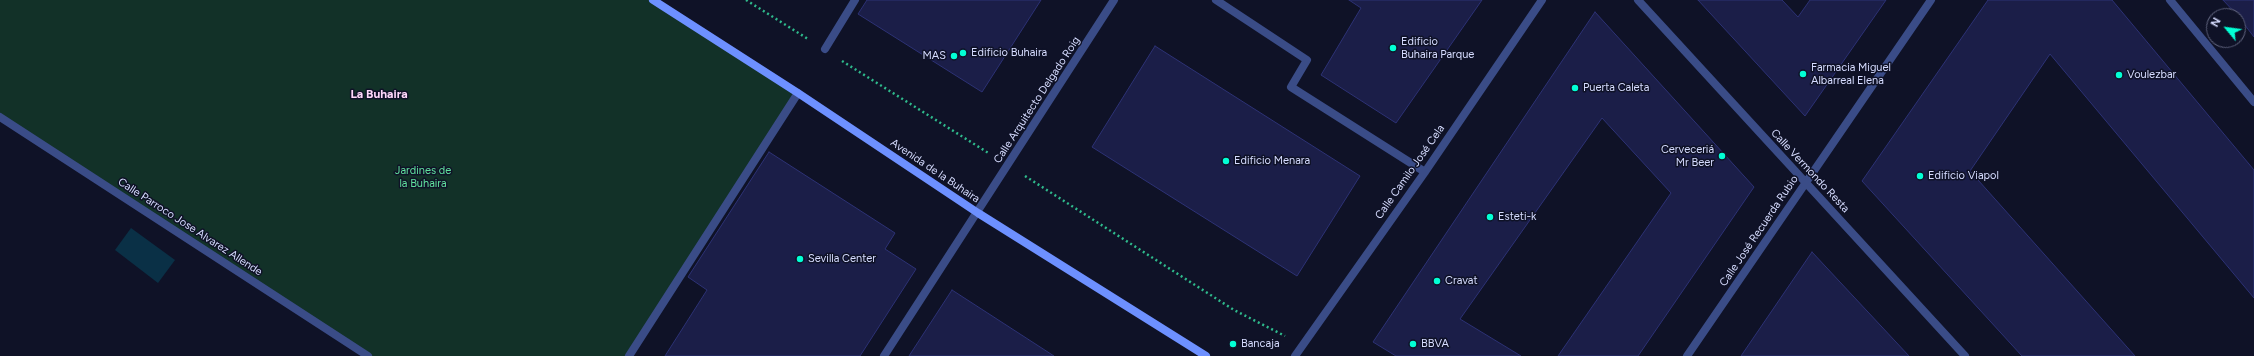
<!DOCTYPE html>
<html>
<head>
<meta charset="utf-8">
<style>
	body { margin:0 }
	#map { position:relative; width:2254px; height:356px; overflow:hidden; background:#0f1227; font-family:Figtree,sans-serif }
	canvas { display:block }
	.north { position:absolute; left:2206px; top:8px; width:40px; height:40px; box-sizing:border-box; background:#0f1227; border:1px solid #5f637d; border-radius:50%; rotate:299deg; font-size:11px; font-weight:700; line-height:16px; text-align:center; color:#d6dcff }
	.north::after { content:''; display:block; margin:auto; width:14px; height:18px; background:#02ffd5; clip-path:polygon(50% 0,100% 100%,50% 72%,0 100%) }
</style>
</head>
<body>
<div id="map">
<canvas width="2254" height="356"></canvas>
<div class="north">N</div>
</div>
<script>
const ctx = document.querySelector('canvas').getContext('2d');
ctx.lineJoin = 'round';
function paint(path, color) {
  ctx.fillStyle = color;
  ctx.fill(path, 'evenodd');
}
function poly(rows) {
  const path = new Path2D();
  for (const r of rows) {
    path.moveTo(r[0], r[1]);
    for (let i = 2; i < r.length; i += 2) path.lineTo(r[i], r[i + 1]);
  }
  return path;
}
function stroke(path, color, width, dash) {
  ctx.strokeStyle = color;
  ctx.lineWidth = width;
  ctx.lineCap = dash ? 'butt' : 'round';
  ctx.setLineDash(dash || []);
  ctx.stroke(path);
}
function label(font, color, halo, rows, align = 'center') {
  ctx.font = font + ' Figtree,sans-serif';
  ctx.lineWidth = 3;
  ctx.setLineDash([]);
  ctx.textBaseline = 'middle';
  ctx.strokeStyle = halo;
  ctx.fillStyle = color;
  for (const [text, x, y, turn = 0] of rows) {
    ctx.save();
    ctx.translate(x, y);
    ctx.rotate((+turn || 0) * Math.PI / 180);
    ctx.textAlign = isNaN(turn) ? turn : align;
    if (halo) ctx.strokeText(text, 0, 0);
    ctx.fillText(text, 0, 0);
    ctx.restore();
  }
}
const green = poly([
	[0,0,653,0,798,93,629,356,369,356,0,114]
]);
const water = poly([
	[131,228,175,260,158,283,115,250]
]);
const building = poly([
	[867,0,1041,0,982,92,858,14,867,0],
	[1349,0,1482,0,1396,123,1321,75,1361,8,1349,0],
	[1698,0,1782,0,1798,17,1810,0,1886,0,1805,116,1698,0],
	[1988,0,2112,0,2254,170,2254,298,2050,54,1970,171,2135,356,2022,356,1862,181,1988,0],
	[2223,0,2254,0,2254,37,2238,16,2223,0],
	[1595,12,1754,187,1638,356,1558,356,1671,193,1602,118,1460,319,1521,356,1396,356,1373,342,1595,12],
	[1155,46,1360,176,1297,276,1092,147,1155,46],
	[769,152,895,233,885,249,916,269,860,356,665,356,707,290,688,277,769,152],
	[1812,252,1909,356,1741,356,1812,252],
	[952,290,1054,356,909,356,952,290]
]);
const path = poly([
	[746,0,808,39],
	[842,61,990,154],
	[1025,176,1234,310,1285,336]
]);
const street = poly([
	[1216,0,1307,60,1291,87,1425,172],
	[1638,0,1965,356],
	[2170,0,2254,102],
	[825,49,855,0],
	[0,117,368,356],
	[629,356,798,93],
	[884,356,1114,0],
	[1295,356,1425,172,1542,0],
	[1687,356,1931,0]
]);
const secondary = poly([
	[653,0,798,93,978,213,1206,356]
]);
const markers = [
	[1393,48,4,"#02ffd5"],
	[963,53,4,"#02ffd5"],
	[954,56,4,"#02ffd5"],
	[1803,74,4,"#02ffd5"],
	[2119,75,4,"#02ffd5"],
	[1575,88,4,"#02ffd5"],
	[1722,156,4,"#02ffd5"],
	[1226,161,4,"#02ffd5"],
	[1920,176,4,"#02ffd5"],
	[1490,217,4,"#02ffd5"],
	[800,259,4,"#02ffd5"],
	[1437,281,4,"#02ffd5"],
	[1233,344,4,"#02ffd5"],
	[1413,344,4,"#02ffd5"]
];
const poiNames = [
	["Edificio",1401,42],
	["Buhaira Parque",1401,55],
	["Edificio Buhaira",971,53],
	["MAS",946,56,"right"],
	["Farmacia Miguel",1811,68],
	["Albarreal Elena",1811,81],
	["Voulezbar",2127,75],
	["Puerta Caleta",1583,88],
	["Cerveceriá",1714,150,"right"],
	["Mr Beer",1714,163,"right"],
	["Edificio Menara",1234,161],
	["Edificio Viapol",1928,176],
	["Esteti-k",1498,217],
	["Sevilla Center",808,259],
	["Cravat",1445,281],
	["Bancaja",1241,344],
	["BBVA",1421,344]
];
const streetNames = [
	["Calle Arquitecto Delgado Roig",1037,100,-57],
	["Avenida de la Buhaira",935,171,34],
	["Calle Vermondo Resta",1810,171,47],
	["Calle Camilo José Cela",1410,172,-55],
	["Calle Parroco Jose Alvarez Allende",190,227,33],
	["Calle José Recuerda Rubio",1759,231,-56]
];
const parkNames = [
	["Jardines de",423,171],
	["la Buhaira",423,184]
];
const neighbourhoodNames = [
	["La Buhaira",379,94]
];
paint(green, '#123128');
paint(water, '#0a3046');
paint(building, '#1b1e48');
stroke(building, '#2d3275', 1);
stroke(path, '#2fba8c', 2.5, [2, 3]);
stroke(street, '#3a4c87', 8);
stroke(secondary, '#6d90ff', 8);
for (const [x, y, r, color] of markers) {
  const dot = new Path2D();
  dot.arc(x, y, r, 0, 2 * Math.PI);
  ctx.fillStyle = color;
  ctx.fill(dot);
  stroke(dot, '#0f1227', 1.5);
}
label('11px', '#d6dcff', '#0f1227', poiNames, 'left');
label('11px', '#d6dcff', '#0f1227', streetNames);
label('11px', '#60e19e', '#0f1227', parkNames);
label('bold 12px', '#ffd8fb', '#0f1227', neighbourhoodNames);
</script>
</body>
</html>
